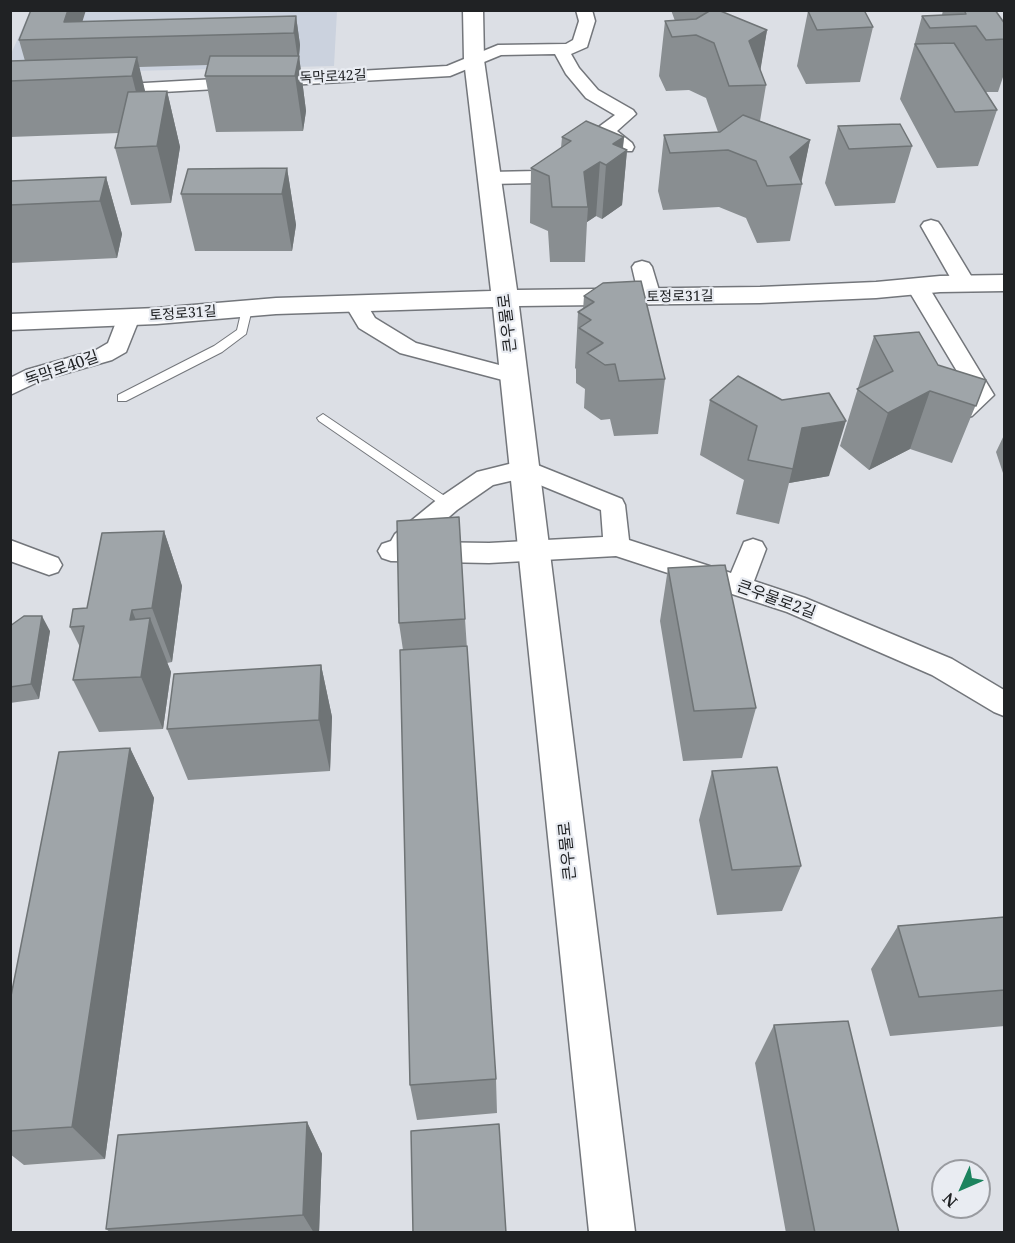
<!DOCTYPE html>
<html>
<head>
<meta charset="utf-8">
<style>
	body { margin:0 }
	#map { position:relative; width:1015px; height:1243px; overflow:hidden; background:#dcdfe5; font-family:"Noto Serif",serif }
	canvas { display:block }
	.frame { position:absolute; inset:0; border:12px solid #202224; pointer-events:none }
	.north { position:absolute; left:931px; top:1159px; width:60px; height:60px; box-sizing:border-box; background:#e9ecf2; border:2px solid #999ba0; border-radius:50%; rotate:225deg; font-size:16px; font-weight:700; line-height:24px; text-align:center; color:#202224 }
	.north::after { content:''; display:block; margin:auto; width:21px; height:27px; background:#1c835e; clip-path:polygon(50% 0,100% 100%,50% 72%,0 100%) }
</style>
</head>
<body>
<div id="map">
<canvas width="1015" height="1243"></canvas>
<div class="frame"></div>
<div class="north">N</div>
</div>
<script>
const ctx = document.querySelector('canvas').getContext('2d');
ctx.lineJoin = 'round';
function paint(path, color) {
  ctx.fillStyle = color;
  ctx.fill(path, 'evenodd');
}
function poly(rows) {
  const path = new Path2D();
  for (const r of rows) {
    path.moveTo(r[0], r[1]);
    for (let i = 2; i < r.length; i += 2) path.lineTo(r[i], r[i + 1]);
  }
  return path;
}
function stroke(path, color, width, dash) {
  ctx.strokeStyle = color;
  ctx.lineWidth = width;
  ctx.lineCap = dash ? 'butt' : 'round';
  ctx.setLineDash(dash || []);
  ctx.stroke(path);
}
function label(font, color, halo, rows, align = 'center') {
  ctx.font = font + ' "Noto Serif","Noto Sans KR",serif';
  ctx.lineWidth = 4.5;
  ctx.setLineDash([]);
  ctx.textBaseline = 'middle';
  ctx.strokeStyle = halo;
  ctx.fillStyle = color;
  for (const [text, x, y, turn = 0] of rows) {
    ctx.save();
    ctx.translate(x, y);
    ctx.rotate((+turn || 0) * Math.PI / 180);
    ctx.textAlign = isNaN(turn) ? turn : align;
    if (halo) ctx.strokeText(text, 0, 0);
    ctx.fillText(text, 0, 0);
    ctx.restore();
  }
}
const built = poly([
	[30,11,337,11,334,66,11,74,11,54]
]);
const lane = poly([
	[247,306,252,309,246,334,222,352,126,401,118,401,118,395,214,346,237,330,242,309,247,306],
	[323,414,452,501,454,504,452,507,444,507,319,421,317,418,323,414]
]);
const street = poly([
	[576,10,592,10,595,21,587,47,571,54,579,68,598,90,633,110,636,114,617,131,632,143,634,147,632,151,618,151,600,134,597,130,600,126,615,115,586,98,566,74,555,54,501,55,450,76,109,95,103,94,100,90,103,86,109,85,447,66,498,45,566,44,573,40,579,21,576,10],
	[566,164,573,166,575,170,573,174,537,183,490,184,483,182,480,178,483,174,490,172,537,171,566,164],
	[931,220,938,222,941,226,976,284,972,289,965,290,958,289,954,284,921,226,924,222,931,220],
	[642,261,649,263,652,267,661,297,658,302,650,304,642,302,639,297,632,267,635,263,642,261],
	[917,280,924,281,928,286,994,395,972,416,964,418,956,416,952,410,970,393,906,286,910,281,917,280],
	[355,296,363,298,375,318,416,343,522,371,525,376,522,381,514,383,400,353,359,328,344,303,347,298,355,296],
	[129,310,137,312,140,317,126,352,112,360,42,380,10,395,10,378,26,370,96,350,108,343,118,317,121,312,129,310],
	[525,460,622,499,625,505,629,540,731,573,744,542,753,539,762,542,766,549,754,581,805,598,952,659,1004,690,1004,716,994,712,932,675,787,612,616,556,489,563,391,561,382,558,378,551,382,544,391,541,395,534,439,498,477,472,525,460],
	[523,478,601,510,603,537,489,543,420,542,457,510,493,485,523,478],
	[10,540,58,558,62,565,58,572,49,575,10,561,10,540]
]);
const secondary = poly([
	[463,10,483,10,484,60,517,290,760,287,876,282,940,276,1004,275,1004,291,940,292,876,298,760,303,519,306,635,1232,589,1232,493,307,276,314,157,324,10,330,10,314,157,308,276,298,491,291,464,60,463,10]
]);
const wall = poly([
	[671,10,721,10,721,12,767,30,760,70,766,85,760,121,810,140,801,181,802,184,790,241,757,243,746,218,719,207,663,210,658,191,664,135,718,132,706,98,689,90,666,91,659,76,665,21,675,21],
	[943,10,995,10,1005,24,1005,71,998,92,986,92,997,110,978,166,937,168,900,99,922,16,942,15],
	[808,11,873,27,860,82,806,84,797,66],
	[296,16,300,45,299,56,306,111,303,131,216,132,205,76,208,65,139,67,145,92,167,91,180,147,171,203,131,205,115,148,119,133,10,137,10,61,25,61,19,40,82,22],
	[838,126,912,146,895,203,835,206,825,183],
	[562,137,624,137,623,148,627,150,622,205,602,219,596,216,587,222,585,262,550,262,548,231,530,223,531,168,561,148],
	[287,168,296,225,292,251,195,251,181,194],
	[106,177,122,234,117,258,10,263,10,181],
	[603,283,665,379,658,434,614,436,610,419,601,420,584,408,585,389,576,383,576,369,575,368,578,312,583,310,584,296],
	[874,336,938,365,986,380,952,463,910,449,869,470,840,446],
	[738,376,829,476,789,483,779,524,736,514,744,480,700,455,710,400],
	[1005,433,1005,479,996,452],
	[164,531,182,586,172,662,167,663,171,672,163,729,99,732,73,680,80,647,70,627],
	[668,568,756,708,742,758,683,761,660,621],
	[465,619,496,1079,497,1113,417,1120,410,1085,403,650,399,623],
	[10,626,50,631,39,699,10,703],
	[321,665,332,717,330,771,188,780,167,729],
	[130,748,154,798,105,1159,24,1165,10,1154,10,1001],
	[712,771,801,866,782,911,717,915,699,820],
	[1005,917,1005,1026,890,1036,871,969,898,926],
	[774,1025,899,1233,786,1233,755,1063],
	[307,1122,322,1154,319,1233,111,1233,106,1229]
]);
const shadedWall = poly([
	[68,10,86,10,77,39,64,22],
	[296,16,300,45,299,56,306,111,303,131,295,76,298,60,294,33],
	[767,30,758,85,749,41],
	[137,57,150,112,146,132,132,76],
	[167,91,180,147,171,203,157,146],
	[624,137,622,153,627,150,622,205,602,219,606,165,613,144],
	[810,140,801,184,790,157],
	[600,162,596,216,587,222,588,207,584,172],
	[287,168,296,225,292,251,282,194],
	[106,177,122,234,117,258,100,201],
	[930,391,910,449,869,470,888,413],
	[846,421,829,476,789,483,802,428],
	[164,531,182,586,172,662,152,608],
	[132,610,146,646,150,618,171,672,163,729,141,677,130,620],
	[42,616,50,631,39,699,31,684],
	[321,665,332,717,330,771,319,720],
	[130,748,154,798,105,1159,72,1127],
	[307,1122,322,1154,319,1233,314,1233,303,1215]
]);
const building = poly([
	[31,10,68,10,64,22,296,16,294,33,19,40,31,10],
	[711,10,718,10,767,30,749,41,766,85,729,86,714,43,696,35,672,37,665,21,696,19,711,10],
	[826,10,864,10,873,27,817,30,808,11,826,10],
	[964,10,995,10,1005,24,1005,39,986,40,976,26,930,28,922,16,966,14,964,10],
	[954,43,997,110,955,112,915,44,954,43],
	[210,56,299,56,295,76,205,76,210,56],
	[137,57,132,76,10,81,10,61,137,57],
	[167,91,157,146,115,148,128,92,167,91],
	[743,115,810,140,790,157,802,184,767,186,756,161,728,150,670,153,664,135,720,132,743,115],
	[586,121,624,137,613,144,627,150,606,165,600,162,584,172,588,207,552,207,549,176,531,168,571,141,562,137,586,121],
	[900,124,912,146,849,149,838,126,900,124],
	[287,168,282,194,181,194,188,169,287,168],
	[106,177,100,201,10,205,10,181,106,177],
	[641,281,665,379,619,381,615,364,605,365,587,353,603,343,579,328,591,320,578,312,594,302,584,296,603,283,641,281],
	[919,332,938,365,986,380,976,406,930,391,888,413,857,389,893,371,874,336,919,332],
	[738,376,782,400,829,393,846,421,802,428,793,469,748,460,757,426,710,400,738,376],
	[459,517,465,619,399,623,397,521,459,517],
	[164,531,152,608,132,610,130,620,150,618,141,677,73,680,84,626,70,627,73,609,87,608,102,533,164,531],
	[725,565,756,708,694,711,668,568,725,565],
	[24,616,42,616,31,684,10,687,10,626,24,616],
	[467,646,496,1079,410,1085,400,650,467,646],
	[321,665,319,720,167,729,174,674,321,665],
	[130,748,72,1127,10,1131,10,1001,59,752,130,748],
	[777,767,801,866,732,870,712,771,777,767],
	[1005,917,1005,990,919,997,898,926,1005,917],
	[848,1021,899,1233,815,1233,774,1025,848,1021],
	[307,1122,303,1215,106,1229,118,1135,307,1122],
	[499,1124,506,1233,413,1233,411,1131,499,1124]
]);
const farStreetnames = [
	["독막로42길",333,77,-3],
	["토정로31길",680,297,-1],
	["토정로31길",183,314,-4]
];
const streetNames = [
	["큰우물로",508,323,-97],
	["독막로40길",62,369,-19],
	["큰우물로2길",776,600,20],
	["큰우물로",568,851,-96]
];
paint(built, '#cbd2de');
stroke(lane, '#73767b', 2);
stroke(street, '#73767b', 3);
stroke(secondary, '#73767b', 3);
paint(lane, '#fff');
paint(street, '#fff');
paint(secondary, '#fff');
paint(wall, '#898e91');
paint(shadedWall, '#6f7476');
paint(building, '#9fa5a9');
stroke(building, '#6f7476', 1.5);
label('14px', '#202224', '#e9ecf2', farStreetnames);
label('16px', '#202224', '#e9ecf2', streetNames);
</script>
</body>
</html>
